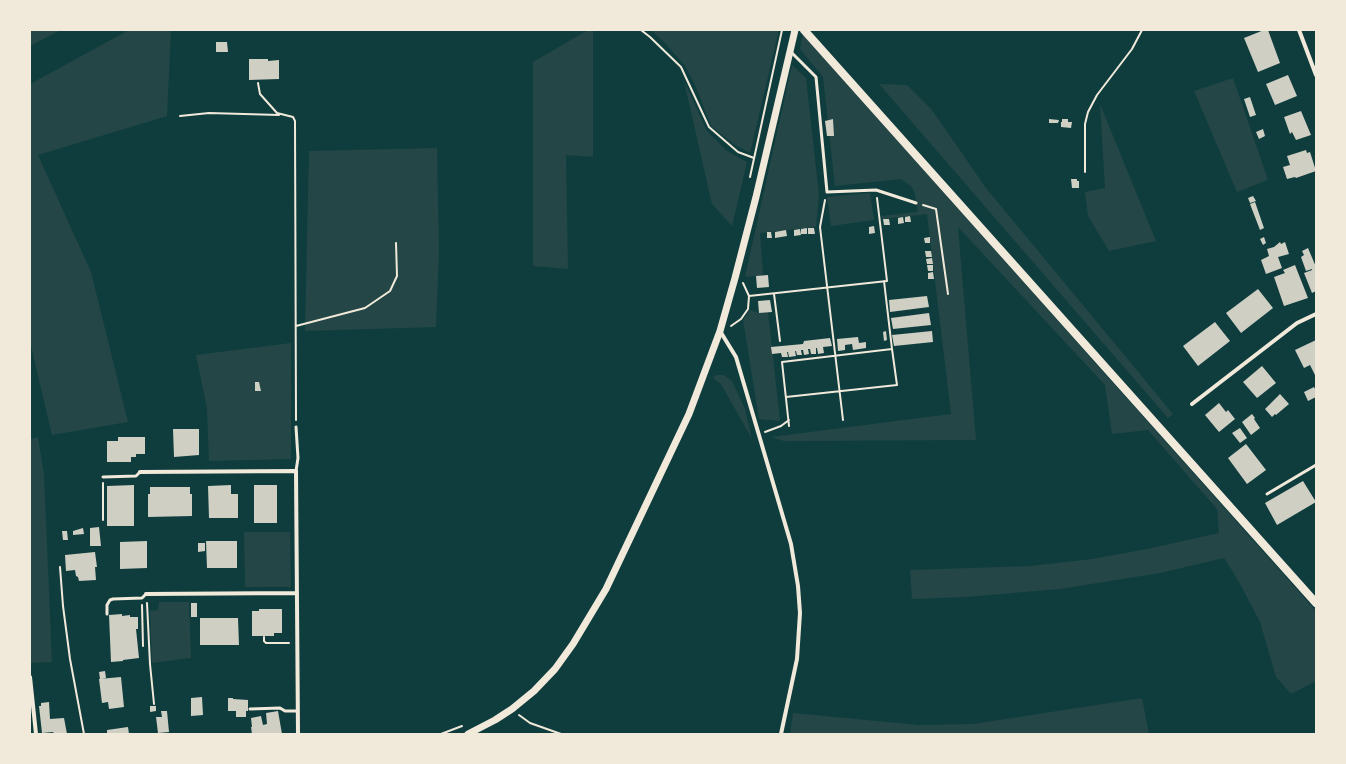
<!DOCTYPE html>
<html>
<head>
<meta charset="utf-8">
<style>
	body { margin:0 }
	#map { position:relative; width:1346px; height:764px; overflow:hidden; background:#0f3d3e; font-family:Karla,sans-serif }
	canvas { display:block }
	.frame { position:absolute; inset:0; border:31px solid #f1e9da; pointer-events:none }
</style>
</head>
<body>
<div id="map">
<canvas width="1346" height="764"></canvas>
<div class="frame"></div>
</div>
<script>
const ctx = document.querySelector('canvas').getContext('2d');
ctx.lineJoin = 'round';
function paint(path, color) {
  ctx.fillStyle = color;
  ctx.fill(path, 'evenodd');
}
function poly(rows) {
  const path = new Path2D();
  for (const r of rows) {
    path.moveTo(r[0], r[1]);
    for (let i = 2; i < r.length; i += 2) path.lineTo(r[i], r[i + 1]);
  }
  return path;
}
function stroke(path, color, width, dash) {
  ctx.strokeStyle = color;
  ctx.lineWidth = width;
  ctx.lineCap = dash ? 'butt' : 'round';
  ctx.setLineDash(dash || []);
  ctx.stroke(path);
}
const green = poly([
	[30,30,61,30,30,46],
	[129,30,171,30,167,116,38,155,91,272,128,422,52,435,30,342,30,84],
	[588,30,593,30,593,157,566,155,568,269,533,266,533,62],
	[651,30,779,30,750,153,735,145,711,126,695,85,685,66,664,42],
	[803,34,1316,611,1316,681,1291,694,1276,677,1260,622,1239,582,1224,558,1160,573,1060,589,965,597,912,599,910,570,1031,566,1092,559,1147,549,1219,533,1217,509,1148,430,1112,434,1105,385,958,227,976,440,784,441,771,437,951,414,927,214,882,219,881,216,918,212,915,194,912,187,901,179,835,186,823,77,800,49],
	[792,65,806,78,819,195,816,227,760,233,763,275,745,277],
	[1233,78,1268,180,1237,192,1194,91],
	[684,81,707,131,727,151,747,162,732,226,712,204],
	[879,84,907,85,932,110,986,188,1173,414,1168,418],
	[1100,104,1156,241,1109,251,1088,216,1085,192,1105,188],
	[437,148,439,252,436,327,305,331,309,151],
	[870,193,874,220,831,226,827,197],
	[750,310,759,313,768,312,780,421,759,419,743,320],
	[291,343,291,459,209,461,207,408,196,355],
	[716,375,724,375,732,381,745,409,752,439,721,384,713,378],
	[38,437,44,475,52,662,30,663,30,439],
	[244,532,290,532,291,587,245,587],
	[159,602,189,602,191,658,152,663,150,611,158,610],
	[1142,698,1149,734,790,734,793,713,919,725,973,724]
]);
const building = poly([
	[1264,30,1268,30,1280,63,1258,72,1244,38],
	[216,42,227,42,228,52,216,52],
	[249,59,268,59,268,61,279,60,279,79,249,80],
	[1288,75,1297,96,1275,105,1266,84],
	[1250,97,1256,115,1250,117,1244,99],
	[1301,111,1311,135,1296,140,1292,132,1290,134,1284,117],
	[833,119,834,136,827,136,825,121],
	[1049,119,1059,120,1058,123,1049,123],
	[1062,119,1068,119,1068,122,1072,122,1071,128,1061,127,1061,122,1062,122],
	[1263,129,1265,136,1259,139,1256,132],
	[1306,150,1307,153,1310,152,1316,171,1296,178,1295,177,1287,179,1283,167,1290,165,1287,156],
	[1071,179,1077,179,1077,181,1079,181,1079,188,1072,188],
	[1253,196,1256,201,1250,203,1248,198],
	[1255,202,1264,228,1260,230,1250,204],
	[910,216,911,222,905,222,905,217],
	[903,217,904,223,898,224,898,218],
	[883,219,889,219,890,225,884,225],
	[874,226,875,233,869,234,869,227],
	[807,228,807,234,801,234,801,229],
	[808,228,814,228,815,234,808,234],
	[800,229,801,235,794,236,794,230],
	[786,230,787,236,775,238,775,232],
	[767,232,771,232,772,238,767,238],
	[930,237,930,243,925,243,924,238],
	[1264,237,1266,243,1263,245,1260,239],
	[1280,242,1281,244,1285,242,1289,254,1278,257,1282,268,1266,274,1261,260,1269,256,1267,249,1274,247],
	[1308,248,1316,267,1316,291,1312,293,1304,273,1312,270,1312,269,1306,271,1301,257,1304,255,1302,251],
	[925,251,931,251,932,257,926,257],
	[932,258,933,264,927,264,926,259],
	[927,265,933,265,933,271,928,271],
	[1295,265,1308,298,1284,306,1274,277,1285,273,1283,270],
	[933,272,934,279,928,279,928,273],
	[768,275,769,287,757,288,756,276],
	[1258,289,1273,308,1241,333,1226,313],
	[927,296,929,307,890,312,889,300],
	[770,300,772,312,759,313,758,301],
	[929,313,931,325,893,329,891,318],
	[1215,322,1230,341,1198,366,1183,346],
	[886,331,887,340,884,341,883,332],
	[932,331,933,342,894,346,892,335],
	[858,337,859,343,866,342,866,348,853,350,852,344,845,345,845,350,838,351,837,339],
	[830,338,832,346,823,347,824,353,818,354,817,348,816,348,816,354,811,354,810,349,808,349,809,354,804,355,803,350,801,350,802,355,797,355,796,351,795,351,796,356,789,357,788,352,787,352,788,357,782,357,781,353,772,354,771,347,803,344,804,341],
	[1316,340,1316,377,1310,365,1304,368,1295,350],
	[1262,366,1276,383,1257,398,1243,382],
	[255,382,259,382,261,391,255,391],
	[1314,387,1316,391,1316,397,1308,401,1304,392],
	[1280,394,1289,404,1276,415,1275,414,1272,417,1265,409],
	[1219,403,1226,412,1228,410,1235,419,1219,432,1205,415],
	[1252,414,1255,418,1254,419,1260,428,1251,435,1242,422],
	[1240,428,1247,438,1240,443,1232,433],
	[173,429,199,429,199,455,174,457],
	[118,437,145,437,145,454,136,454,136,457,131,457,131,462,107,462,107,441,118,441],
	[1246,444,1266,470,1247,484,1228,458],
	[1303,481,1316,502,1277,525,1265,503],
	[134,485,134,526,107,526,107,486],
	[231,485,231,494,238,494,238,518,209,518,208,486],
	[254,485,277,485,277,523,254,523],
	[150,487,190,487,190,494,192,494,192,516,148,517,148,494,150,494],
	[99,527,101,546,90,546,90,528],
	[83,528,84,534,73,535,73,531],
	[62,531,67,531,68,540,63,540],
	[147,541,147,568,120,569,120,542],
	[206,541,237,541,237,568,207,568],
	[198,543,205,543,205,551,198,552],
	[95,552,97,567,95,567,96,580,79,581,78,577,76,576,75,570,66,571,65,555],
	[191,603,197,603,197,617,191,617],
	[259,609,282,609,282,633,274,633,274,636,252,636,252,611,259,611],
	[122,614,122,616,130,615,130,617,138,617,138,629,136,629,139,658,123,660,123,661,111,662,109,615],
	[200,618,238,618,239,645,200,645],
	[105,671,106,678,100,679,99,672],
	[121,677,124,707,109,709,108,702,102,703,99,679],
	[202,697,203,715,191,716,191,698],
	[228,698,233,698,233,699,248,700,248,711,246,711,246,717,236,717,236,711,228,711],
	[49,702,50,719,64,718,67,734,54,734,53,732,42,733,39,706,41,706,41,703],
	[150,706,156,706,156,711,150,712],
	[161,711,167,711,169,732,158,733,156,717,162,717],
	[278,711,282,734,252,734,251,727,252,727,251,718,261,716,263,725,267,724,266,713],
	[128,727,129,734,107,734,107,730]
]);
const path = poly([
	[641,30,650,37,681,67,709,127,738,152,754,158],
	[258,83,260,94,277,113,293,117,295,121,296,420],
	[180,116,209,113,279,115],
	[1085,172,1085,124,1088,112,1097,95,1132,49,1142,30],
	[750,177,782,30],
	[825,200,820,227,843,420],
	[923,205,936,209,948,294],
	[884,281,892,349],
	[774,294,780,341],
	[749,296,887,281,877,198],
	[296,326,365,308,390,291,397,276,396,243],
	[731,326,741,319,748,309,749,296,743,283],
	[786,397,897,385,892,349,782,362,789,426],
	[765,432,781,426,789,420],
	[103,483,103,520],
	[60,567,63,606,70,659,84,734],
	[147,603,150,664,154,704],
	[142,605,143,646],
	[264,637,264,641,266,643,289,643],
	[519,715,530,723,561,734],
	[441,734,462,726]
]);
const service = poly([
	[791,52,816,77,827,192,876,190,916,203],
	[296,471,298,458,296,427],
	[103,477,136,476,140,472],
	[1267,494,1316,465],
	[107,614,107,605,110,600,113,599,142,598,146,594],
	[250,709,280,708,285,711,297,711]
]);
const minor = poly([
	[1299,30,1316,75],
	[720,331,736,357,791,544,798,586,800,613,797,659,781,734],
	[1192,404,1297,323,1316,314],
	[140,472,296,471,298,734],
	[146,594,296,593],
	[30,677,36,734]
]);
const tertiary = poly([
	[468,734,495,720,512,709,534,691,555,669,573,644,606,589,689,414,720,331,735,278,756,197,795,30]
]);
const secondary = poly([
	[804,30,1316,603]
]);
paint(green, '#244646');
paint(building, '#cfcfc3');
stroke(path, '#f1e9da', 2);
stroke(service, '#f1e9da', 3);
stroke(minor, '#f1e9da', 4);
stroke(tertiary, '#f1e9da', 7);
stroke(secondary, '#f1e9da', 8);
</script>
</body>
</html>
